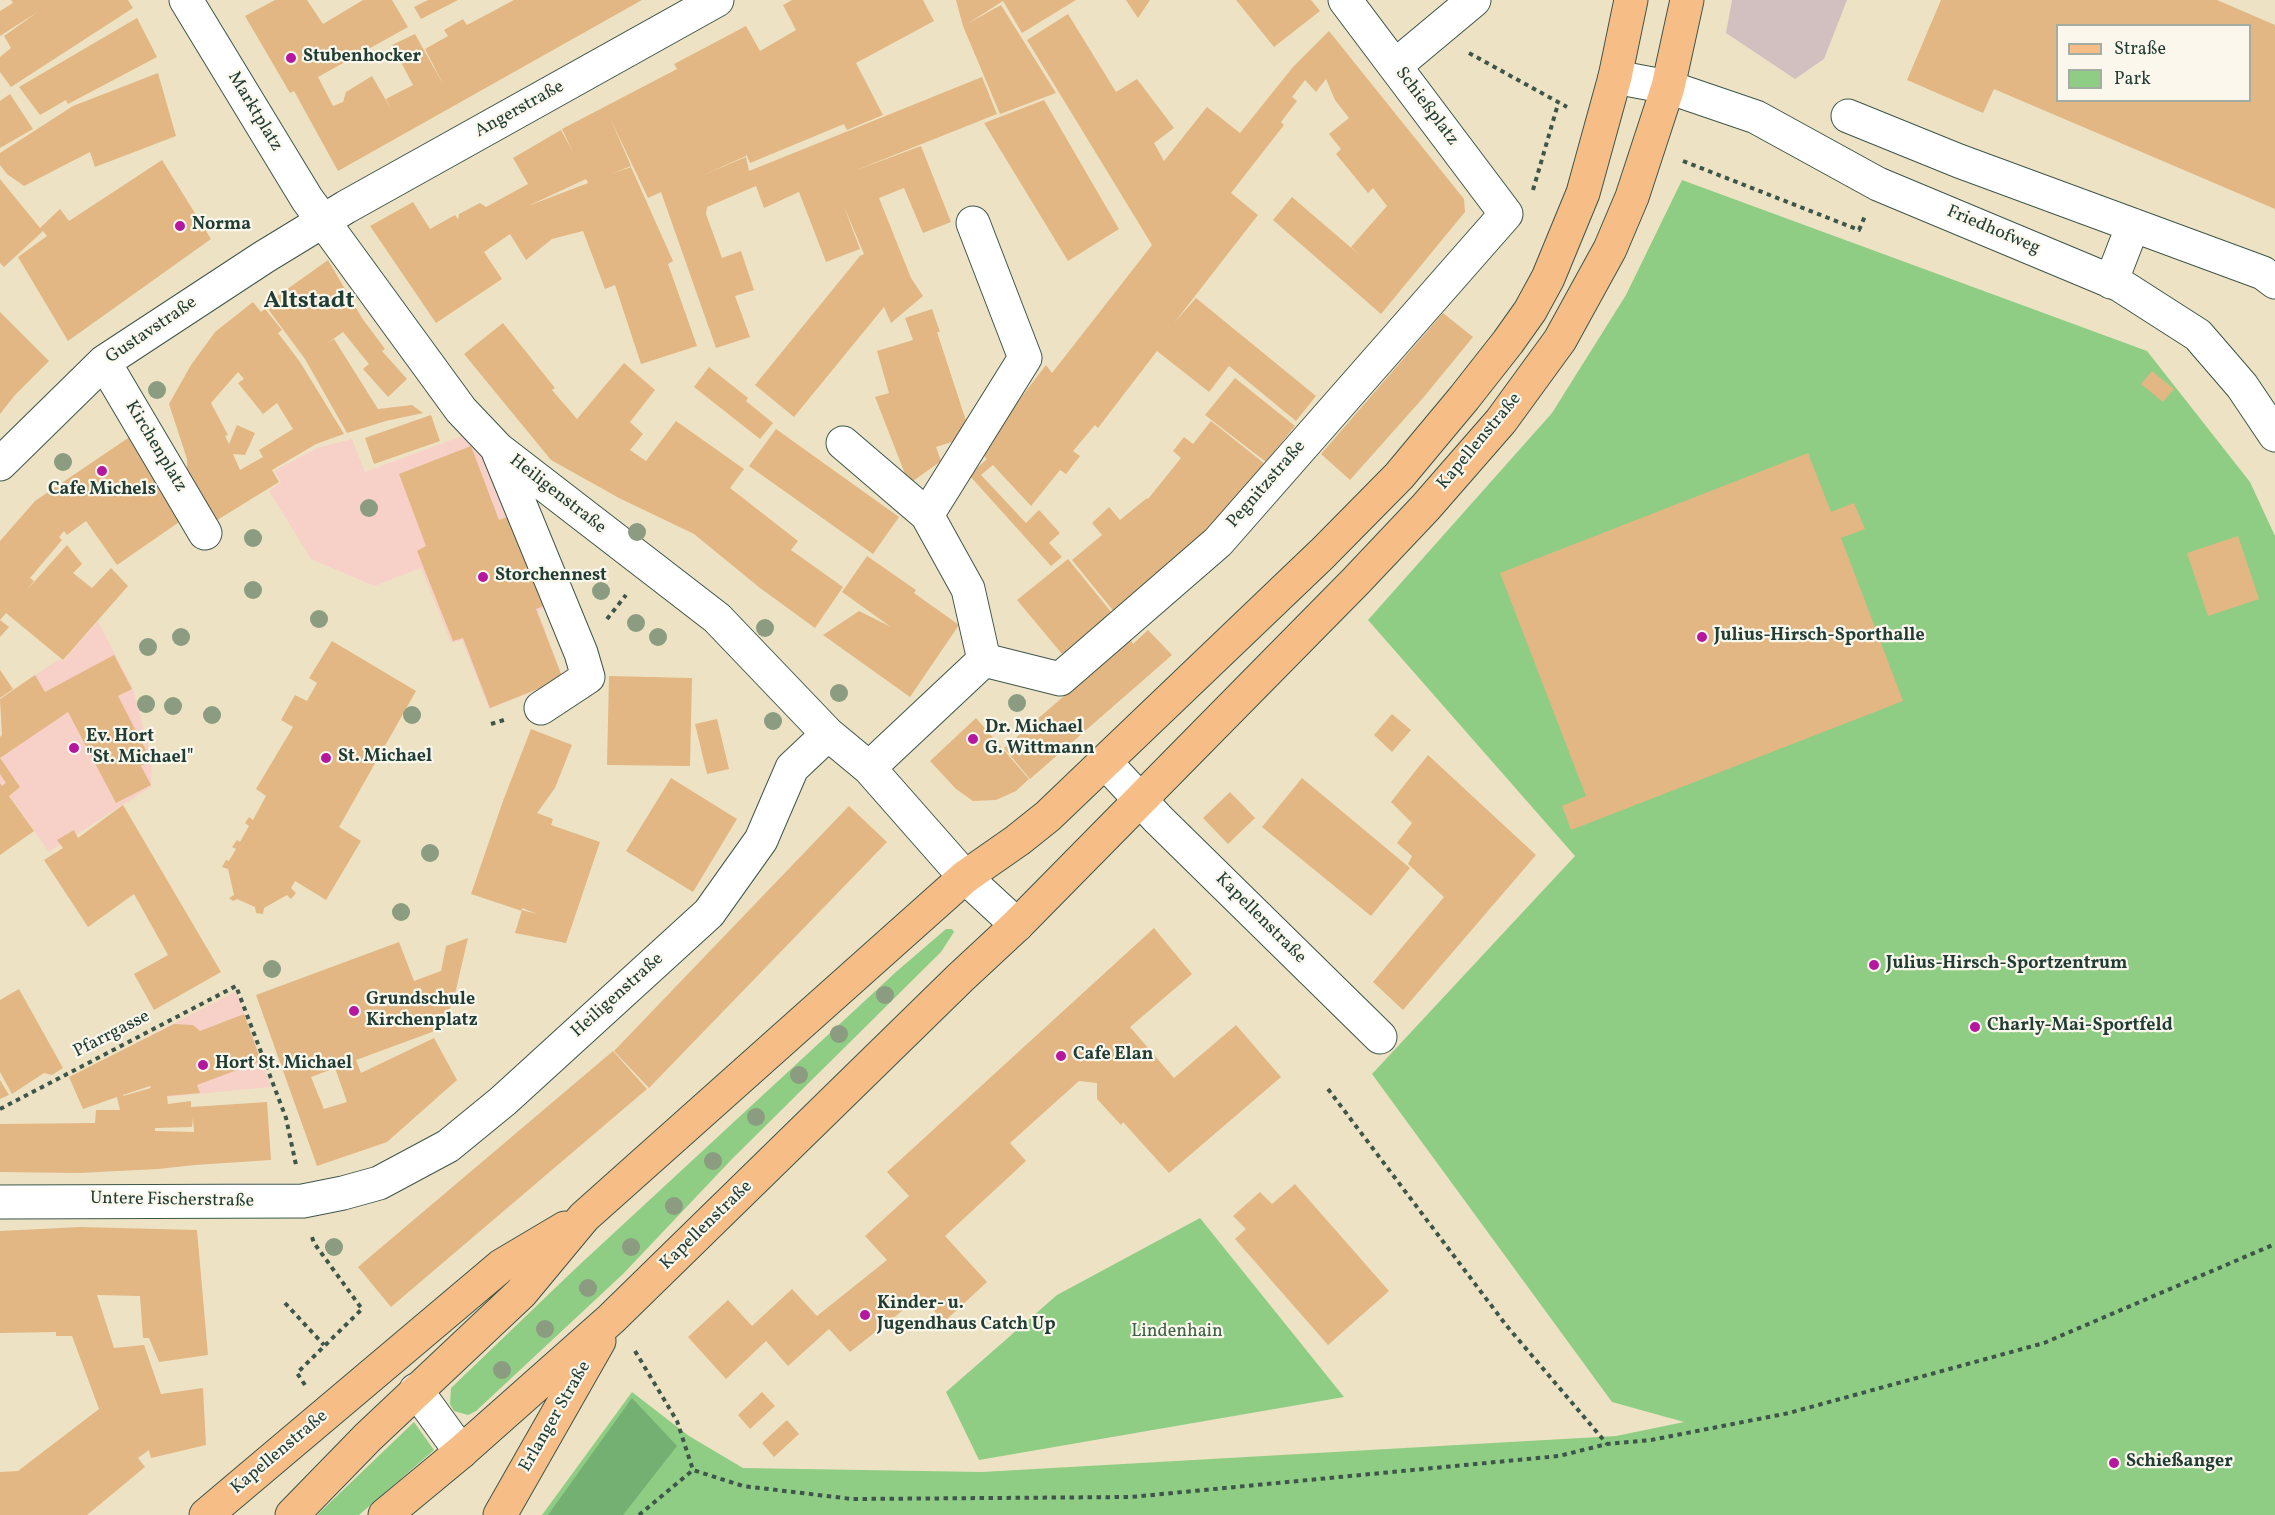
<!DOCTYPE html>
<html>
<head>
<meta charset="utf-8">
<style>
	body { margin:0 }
	#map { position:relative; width:2275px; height:1515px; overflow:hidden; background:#ede3c4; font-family:Vollkorn,serif }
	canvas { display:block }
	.legend { position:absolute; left:2056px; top:24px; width:195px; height:78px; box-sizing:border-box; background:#fbf7ec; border:2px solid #a3ada2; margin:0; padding:8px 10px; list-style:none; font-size:18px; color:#1f3d34 }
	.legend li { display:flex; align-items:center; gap:12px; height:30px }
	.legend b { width:30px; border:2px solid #a3ada2 }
</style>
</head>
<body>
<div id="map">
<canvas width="2275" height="1515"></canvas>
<ul class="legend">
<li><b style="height:8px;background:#f6be86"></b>Straße</li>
<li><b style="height:16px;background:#8fcd84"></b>Park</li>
</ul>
</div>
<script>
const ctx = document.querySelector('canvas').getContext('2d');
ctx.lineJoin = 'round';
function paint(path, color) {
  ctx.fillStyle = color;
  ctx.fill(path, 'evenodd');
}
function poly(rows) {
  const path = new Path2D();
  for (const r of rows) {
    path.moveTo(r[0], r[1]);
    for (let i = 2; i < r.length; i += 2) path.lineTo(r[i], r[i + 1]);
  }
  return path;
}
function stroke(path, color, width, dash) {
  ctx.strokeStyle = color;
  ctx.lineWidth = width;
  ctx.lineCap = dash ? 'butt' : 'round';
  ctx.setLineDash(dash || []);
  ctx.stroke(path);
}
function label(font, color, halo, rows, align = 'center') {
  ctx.font = font + ' Vollkorn,serif';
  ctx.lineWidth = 4.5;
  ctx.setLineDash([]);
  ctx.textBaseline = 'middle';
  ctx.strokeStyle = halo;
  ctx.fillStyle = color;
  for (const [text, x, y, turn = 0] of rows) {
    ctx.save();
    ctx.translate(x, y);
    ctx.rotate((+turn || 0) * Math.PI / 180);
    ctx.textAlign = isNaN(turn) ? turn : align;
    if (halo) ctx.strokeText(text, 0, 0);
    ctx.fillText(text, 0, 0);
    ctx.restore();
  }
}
const built = poly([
	[467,434,517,514,552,604,538,611,563,679,489,709,462,640,451,643,421,568,374,586,311,559,269,491,281,482,274,471,317,448,352,439,365,472],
	[98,621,133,689,152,760,151,787,49,852,0,782,0,736,2,735,0,699,59,659,63,661],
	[236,991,271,1087,154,1098,134,1044]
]);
const industrial = poly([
	[1732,0,1847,0,1824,59,1795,79,1726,33]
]);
const green = poly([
	[1682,180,2147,351,2250,482,2275,536,2275,1515,542,1515,632,1392,689,1436,743,1468,982,1472,1616,1436,1684,1422,1612,1402,1372,1074,1575,856,1368,620,1552,413,1626,295],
	[946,929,952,929,954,932,941,952,732,1159,623,1274,476,1411,468,1415,454,1411,450,1404,451,1388,576,1268,897,971],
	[1200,1218,1344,1397,979,1460,946,1392,1057,1295],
	[414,1422,434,1450,359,1515,317,1515]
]);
const forest = poly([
	[632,1398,677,1446,623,1515,548,1515]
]);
const building = poly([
	[11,0,128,0,133,8,11,87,0,72,0,57,11,48,4,36,39,11,0,36,0,11,13,3],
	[275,0,307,0,323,24,363,0,392,0,408,27,318,77,333,106,343,102,346,92,372,76,391,109,386,99,413,85,392,45,415,34,444,86,425,49,448,36,444,30,463,19,467,25,514,0,642,0,338,171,294,91,290,93,245,16],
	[428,0,458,0,421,19,414,7],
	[792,0,923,0,934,21,856,63,883,115,847,130,844,124,750,163,746,154,746,156,701,176,746,157,749,171,982,77,997,114,854,171,921,146,951,222,923,233,904,188,879,198,911,278,923,296,891,323,884,307,794,417,755,385,860,256,864,254,843,204,860,249,826,262,799,192,764,208,756,186,707,207,706,214,722,258,741,251,754,290,735,296,750,337,716,348,661,192,648,198,610,118,631,166,611,174,631,167,673,261,668,264,697,346,641,364,615,285,605,289,583,231,552,239,526,260,510,234,484,252,502,279,436,323,370,226,413,202,430,229,455,215,458,219,459,214,480,203,486,207,528,184,513,158,561,130,573,152,562,129,677,69,674,64,746,26,760,51,796,30,783,5],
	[586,179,588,183,528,206],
	[956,0,1076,0,1022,33,1003,1,967,24,1001,5,1056,93,1000,114,963,26],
	[1126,0,1150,0,1138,18],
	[1236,0,1311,0,1320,11,1274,47],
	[1941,0,2217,0,2275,25,2275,209,1994,89,1983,113,1907,80],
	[2058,26,2250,26,2250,100,2058,100],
	[1068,14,1116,92,1137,79,1174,128,1154,143,1164,161,1207,107,1240,133,1293,67,1329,31,1464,199,1465,212,1381,314,1273,220,1292,197,1363,258,1351,247,1387,206,1373,188,1368,193,1336,154,1341,149,1329,134,1349,118,1335,100,1326,79,1316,92,1305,80,1292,97,1297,101,1281,122,1284,125,1231,193,1258,215,1174,323,1196,298,1316,396,1296,421,1229,366,1209,392,1157,351,1098,428,1095,425,1073,451,1080,456,1066,474,1060,470,1031,506,993,465,981,475,1026,523,1039,510,1060,533,1049,543,1062,557,1051,566,969,475,987,459,982,454,996,430,1046,365,1052,373,1152,245,1027,40],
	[137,18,157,57,68,104,66,100,40,115,19,87],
	[158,73,176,136,95,167,90,152,24,186,7,174,0,165,0,153,73,106],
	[10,94,33,129,0,148,0,101],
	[1044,100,1119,229,1068,261,984,123],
	[162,160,211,239,68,341,18,257,47,236,43,231,4,267,0,263,0,179,40,228,60,209,69,221],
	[328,260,362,318,385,349,382,351,407,379,388,397,363,369,369,364,343,332,325,345,334,339,378,409,412,405,423,413,386,421,347,433,305,359,265,305],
	[253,302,261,312,265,309,282,330,278,333,300,362,344,434,316,444,272,470,279,482,214,522,187,470,187,459,169,404,191,365,215,332],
	[238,372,244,379,238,383,263,414,277,403,293,429,259,450,263,457,240,470,233,454,245,455,255,433,237,425,229,444,225,436,228,435,211,403],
	[932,309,940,332,937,332,971,436,936,447,941,461,909,484,875,397,889,393,877,351,913,340,905,318],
	[0,312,49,361,15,395,0,414],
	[1443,313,1473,337,1423,398,1350,480,1321,454],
	[503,323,555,388,552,390,577,419,624,363,655,390,630,422,643,434,630,450,646,461,676,421,744,469,730,488,798,541,791,550,843,587,815,628,760,588,694,534,619,498,551,460,464,354],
	[709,367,748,398,746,401,773,423,760,439,694,387],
	[2152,371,2174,389,2163,402,2141,384],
	[1235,378,1295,426,1266,462,1205,415],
	[431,415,440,441,374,464,365,438],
	[1211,421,1265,464,1193,552,1115,613,1072,560,1102,535,1092,523,1109,507,1120,520,1147,498,1148,499,1181,458,1173,451,1184,437,1193,444],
	[776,429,899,517,873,554,749,466],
	[131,436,185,518,117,565,86,521,67,535,64,531,59,537,62,540,30,578,34,581,25,592,67,545,82,564,73,573,92,588,111,568,128,586,63,660,6,613,0,620,9,627,0,637,0,541,35,501],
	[471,446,499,520,515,514,551,603,536,609,563,679,490,708,463,638,453,641,417,551,426,546,399,474],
	[1808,453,1831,512,1854,503,1865,529,1841,538,1903,701,1571,830,1562,806,1586,796,1500,573],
	[2238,536,2259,599,2208,616,2187,553],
	[867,556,916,590,914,593,959,625,910,697,823,635,859,611,891,627,842,592],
	[1068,559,1112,613,1062,654,1017,600],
	[1148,630,1172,655,1030,779,1004,748,1130,639,1133,644],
	[332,641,416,691,339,827,361,841,326,900,295,881,291,888,296,893,291,899,287,895,264,908,263,914,256,913,255,907,237,899,233,901,229,898,234,895,228,869,222,867,226,860,229,861,236,849,232,847,237,840,240,842,249,826,245,823,249,817,253,820,266,796,256,789,293,727,281,720,295,695,307,701,317,683,309,678],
	[114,655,132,689,118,696,151,760,141,766,151,785,116,803,68,712,0,758,20,787,9,796,34,831,0,855,0,783,2,786,6,783,0,774,0,737,2,735,0,699,35,675,45,692],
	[0,670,13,689,0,698],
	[609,676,692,678,690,766,607,765],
	[1392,714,1411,730,1392,752,1374,735],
	[976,718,1029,779,1016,791,996,800,973,801,956,789,930,761],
	[717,719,729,769,707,774,695,724],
	[531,729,572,745,555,788,537,813,553,819,551,825,600,842,566,943,515,933,522,910,537,914,522,908,522,911,471,894,503,801],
	[1428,755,1536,855,1403,1010,1373,982,1444,897,1408,864,1412,856,1397,843,1412,823,1391,802],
	[671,778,737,819,693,892,626,851],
	[1302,778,1410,868,1371,916,1262,827],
	[1230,792,1255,818,1228,844,1203,818],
	[123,805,221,972,154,1010,134,974,168,955,134,894,88,927,44,860,63,848,57,840,74,830,78,838],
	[849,806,887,842,649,1088,614,1051],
	[1154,928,1192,974,1130,1027,1174,1078,1236,1025,1281,1077,1169,1173,1123,1122,1121,1125,1097,1099,1097,1083,1079,1081,1010,1143,1026,1161,945,1236,987,1282,944,1322,921,1296,850,1352,829,1329,788,1366,766,1341,726,1379,688,1337,728,1300,752,1326,792,1289,817,1316,887,1260,865,1236,909,1196,887,1172],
	[468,938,455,994,443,1028,356,1060,361,1073,434,1038,457,1080,387,1142,317,1166,256,995,399,942,414,981,441,971,446,946],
	[335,1068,347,1102,324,1109,311,1077],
	[19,989,63,1068,52,1075,44,1073,12,1094,0,1072,0,1000],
	[244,1014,261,1061,197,1085,200,1093,167,1096,168,1104,191,1101,191,1107,267,1102,271,1160,195,1165,158,1169,79,1173,0,1172,0,1124,95,1123,96,1110,120,1110,117,1097,83,1109,69,1077,174,1024,193,1025,200,1031],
	[150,1086,151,1088,123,1096,123,1095],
	[193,1118,194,1132,155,1131,155,1128,192,1127],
	[613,1051,647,1089,391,1307,358,1267],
	[0,1080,9,1095,0,1099],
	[1295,1184,1389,1291,1328,1345,1235,1239,1246,1229,1233,1216,1260,1192,1272,1204],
	[80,1227,197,1230,208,1355,159,1362,149,1338,143,1338,140,1296,97,1295,114,1348,144,1345,161,1394,203,1388,206,1445,151,1458,149,1450,138,1458,145,1467,87,1515,0,1515,0,1472,18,1471,99,1409,72,1336,56,1336,56,1332,0,1333,0,1231],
	[762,1392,775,1406,750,1429,738,1415],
	[787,1420,799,1434,774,1457,762,1443]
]);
const path = poly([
	[1469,53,1567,107],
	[1683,161,1859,230,1865,216],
	[1533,190,1558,104],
	[607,619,626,595],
	[491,724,507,719],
	[1328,1089,1506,1325,1607,1444],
	[0,1109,236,986,286,1118,296,1165],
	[285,1303,324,1345],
	[635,1351,677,1421,693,1470,743,1486,852,1499,1131,1497,1559,1456,1607,1444,1651,1440,1789,1413,2044,1343,2275,1244],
	[305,1385,297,1373,362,1309,314,1243,312,1237],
	[639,1515,693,1470]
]);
const minor = poly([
	[186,0,307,199,461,410,498,449,717,618,828,734,869,768,965,877,1017,925],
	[1395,66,1474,0],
	[1615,77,1668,87,1756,117,1878,184,2120,285,2198,335,2242,386,2275,435],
	[1848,116,1959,161,2263,273,2275,282],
	[2111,282,2133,225],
	[104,362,205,533],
	[843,443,927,515,968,589,984,660],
	[498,451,581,653,588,677,541,708],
	[0,464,104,362,264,257,346,207,717,0],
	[927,515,1025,358,973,223],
	[1105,762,1158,819,1380,1037],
	[869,768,984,660,1060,679,1218,542,1506,214,1345,0],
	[0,1202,303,1201,343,1193,379,1183,448,1146,503,1101,709,913,761,840,792,768,828,734],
	[416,1390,461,1452]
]);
const major = poly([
	[206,1515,501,1266,565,1228],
	[292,1515,368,1437,521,1293,584,1217,965,877,1018,840,1048,816,1323,553,1399,476,1464,398,1508,342,1530,311,1548,278,1583,193,1615,77,1631,0],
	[385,1515,461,1452,611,1319,960,978,1017,925,1356,581,1426,507,1501,421,1560,340,1610,249,1632,197,1668,87,1687,0],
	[500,1515,599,1341]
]);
const trees = [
	[157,390],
	[63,462],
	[369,508],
	[637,532],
	[253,538],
	[253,590],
	[601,591],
	[319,619],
	[636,623],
	[765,628],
	[181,637],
	[658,637],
	[148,647],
	[839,693],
	[1017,703],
	[146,704],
	[173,706],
	[212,715],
	[412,715],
	[773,721],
	[430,853],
	[401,912],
	[272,969],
	[885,995],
	[839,1034],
	[799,1075],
	[756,1117],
	[713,1161],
	[674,1206],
	[334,1247],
	[631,1247],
	[588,1288],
	[545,1329],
	[502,1370]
];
const markers = [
	[291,58,6,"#b5179e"],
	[180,226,6,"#b5179e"],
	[102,471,6,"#b5179e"],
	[483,577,6,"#b5179e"],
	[1702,637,6,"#b5179e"],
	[973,739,6,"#b5179e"],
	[74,748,6,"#b5179e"],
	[326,758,6,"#b5179e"],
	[1874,965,6,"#b5179e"],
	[354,1011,6,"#b5179e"],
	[1975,1027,6,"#b5179e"],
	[1061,1056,6,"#b5179e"],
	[203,1065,6,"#b5179e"],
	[865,1315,6,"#b5179e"],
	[2114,1463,6,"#b5179e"]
];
const poiNames = [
	["Stubenhocker",303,58],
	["Norma",192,226],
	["Cafe Michels",102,491,"center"],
	["Storchennest",495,577],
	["Julius-Hirsch-Sporthalle",1714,637],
	["Dr. Michael",985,729],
	["G. Wittmann",985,750],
	["Ev. Hort",86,738],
	["\"St. Michael\"",86,759],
	["St. Michael",338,758],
	["Julius-Hirsch-Sportzentrum",1886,965],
	["Grundschule",366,1001],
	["Kirchenplatz",366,1022],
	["Charly-Mai-Sportfeld",1987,1027],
	["Cafe Elan",1073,1056],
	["Hort St. Michael",215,1065],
	["Kinder- u.",877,1305],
	["Jugendhaus Catch Up",877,1326],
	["Schießanger",2126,1463]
];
const streetNames = [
	["Schießplatz",1426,107,53],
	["Angerstraße",520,110,-29],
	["Marktplatz",254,112,59],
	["Friedhofweg",1993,231,23],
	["Gustavstraße",152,331,-34],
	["Kapellenstraße",1480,442,-50],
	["Kirchenplatz",155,447,59],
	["Pegnitzstraße",1267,485,-49],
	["Heiligenstraße",557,495,38],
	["Kapellenstraße",1260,919,45],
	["Heiligenstraße",618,996,-42],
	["Pfarrgasse",112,1035,-27],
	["Untere Fischerstraße",172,1201,1],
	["Kapellenstraße",707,1226,-44],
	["Erlanger Straße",556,1417,-60],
	["Kapellenstraße",280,1453,-40]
];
const parkNames = [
	["Lindenhain",1177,1333]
];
const districtNames = [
	["Altstadt",309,303]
];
paint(built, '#f7d1c8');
paint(industrial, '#d2bfc0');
paint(green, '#8fcd84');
paint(forest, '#73b072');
paint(building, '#e2b783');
stroke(minor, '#3e564a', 35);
stroke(major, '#3e564a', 35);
stroke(path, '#3e564a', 4, [4.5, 4.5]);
stroke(minor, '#fff', 33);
stroke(major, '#f6be86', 33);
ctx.fillStyle = '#8b9c80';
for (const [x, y] of trees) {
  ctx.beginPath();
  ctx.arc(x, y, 9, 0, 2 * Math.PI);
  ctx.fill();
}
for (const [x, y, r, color] of markers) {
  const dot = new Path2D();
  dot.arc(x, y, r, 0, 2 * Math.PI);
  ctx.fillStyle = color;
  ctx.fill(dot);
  stroke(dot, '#fbf7ec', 2);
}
label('bold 18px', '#1f3d34', '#fbf7ec', poiNames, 'left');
label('18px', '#1f3d34', '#fbf7ec', streetNames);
label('18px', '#3b6148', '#fbf7ec', parkNames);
label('bold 24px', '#1f3d34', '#fbf7ec', districtNames);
</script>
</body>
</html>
